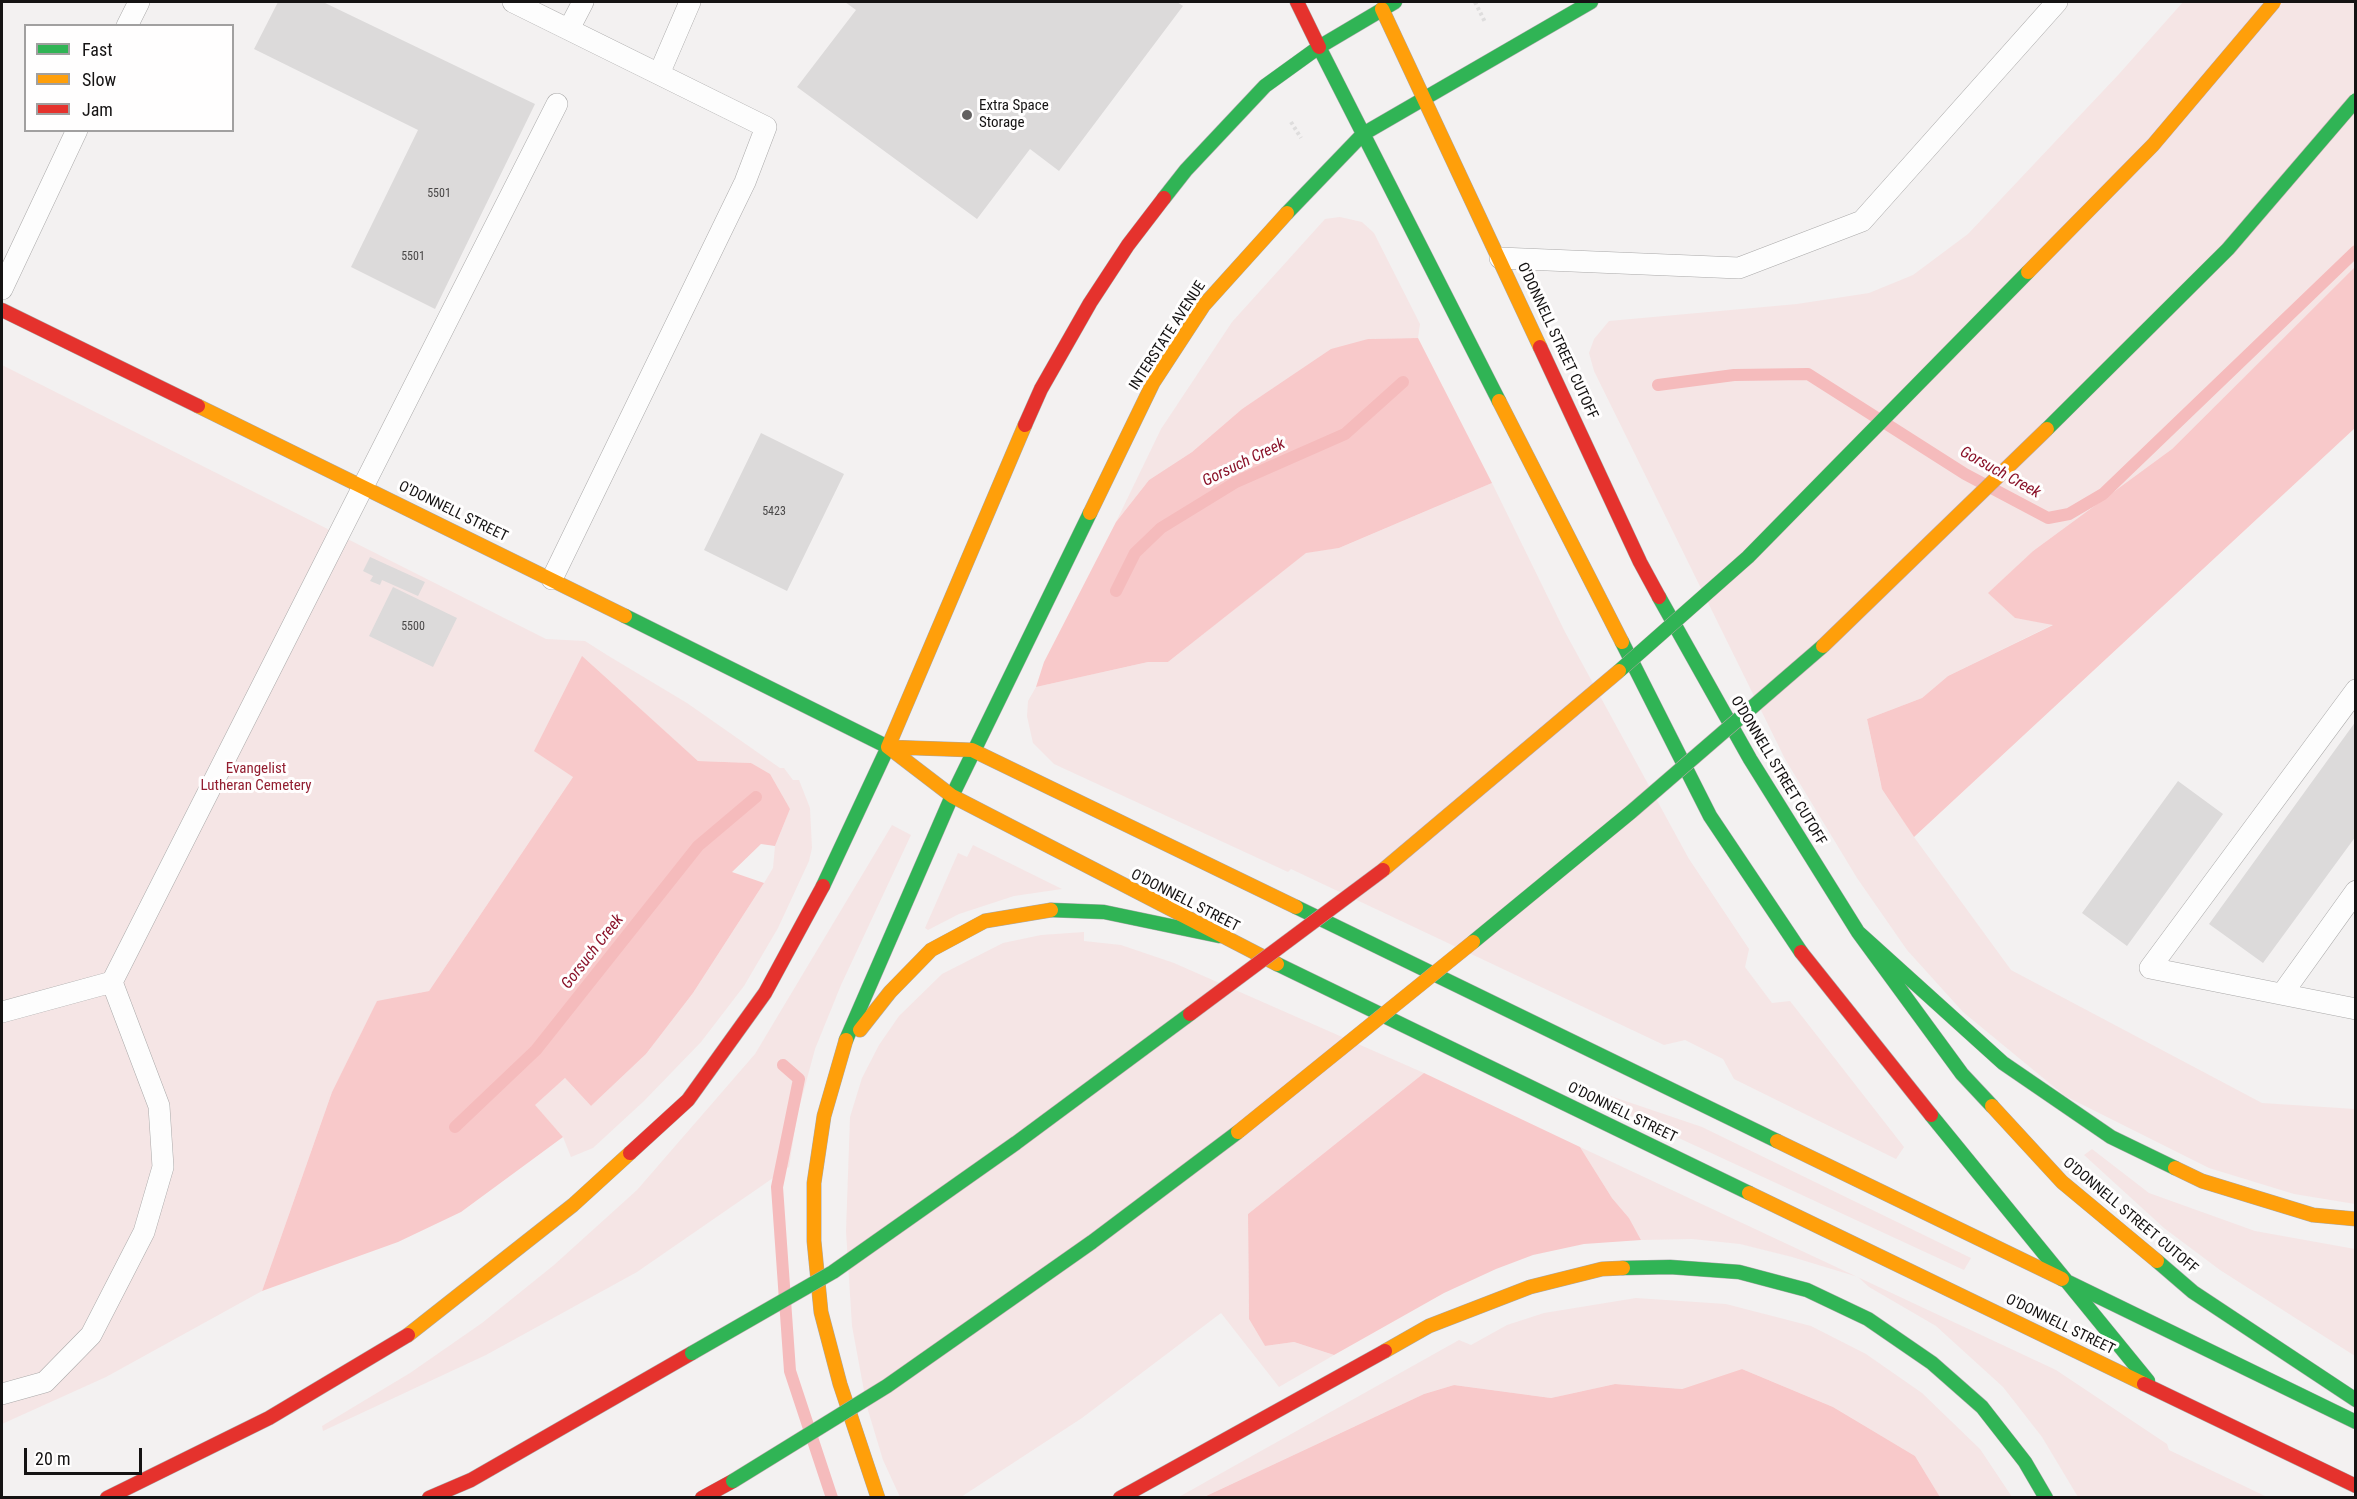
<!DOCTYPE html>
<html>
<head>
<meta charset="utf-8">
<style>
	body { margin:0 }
	#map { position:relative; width:2357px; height:1499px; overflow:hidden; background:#f3f1f1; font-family:"Roboto Condensed",sans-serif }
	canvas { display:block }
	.frame { position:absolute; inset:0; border:3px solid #151313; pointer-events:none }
	.legend { position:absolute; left:24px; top:24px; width:210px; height:108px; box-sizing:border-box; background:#fffefe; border:2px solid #a1a0a0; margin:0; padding:8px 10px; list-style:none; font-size:18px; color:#151313 }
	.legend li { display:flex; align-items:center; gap:12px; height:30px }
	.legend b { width:30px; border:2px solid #a1a0a0 }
	.scale { position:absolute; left:24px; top:1448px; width:118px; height:27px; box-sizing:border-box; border:3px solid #151313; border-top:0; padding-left:8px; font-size:18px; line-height:21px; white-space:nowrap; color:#151313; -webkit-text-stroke:4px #fffefe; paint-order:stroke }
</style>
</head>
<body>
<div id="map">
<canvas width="2357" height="1499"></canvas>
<div class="frame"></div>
<ul class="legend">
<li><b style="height:8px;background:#30b455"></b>Fast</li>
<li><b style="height:8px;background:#ff9f0a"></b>Slow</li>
<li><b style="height:8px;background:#e5322d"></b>Jam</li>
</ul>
<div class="scale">20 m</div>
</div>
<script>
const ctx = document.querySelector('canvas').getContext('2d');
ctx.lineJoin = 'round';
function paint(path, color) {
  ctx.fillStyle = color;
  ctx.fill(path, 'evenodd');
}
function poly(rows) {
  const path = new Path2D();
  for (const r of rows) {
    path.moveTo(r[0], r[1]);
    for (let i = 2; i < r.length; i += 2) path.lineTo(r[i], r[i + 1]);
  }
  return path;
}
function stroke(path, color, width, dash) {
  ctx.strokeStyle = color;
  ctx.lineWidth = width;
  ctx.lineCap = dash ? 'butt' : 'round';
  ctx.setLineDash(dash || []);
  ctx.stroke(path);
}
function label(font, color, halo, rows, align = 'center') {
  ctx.font = font + ' "Roboto Condensed",sans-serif';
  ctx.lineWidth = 6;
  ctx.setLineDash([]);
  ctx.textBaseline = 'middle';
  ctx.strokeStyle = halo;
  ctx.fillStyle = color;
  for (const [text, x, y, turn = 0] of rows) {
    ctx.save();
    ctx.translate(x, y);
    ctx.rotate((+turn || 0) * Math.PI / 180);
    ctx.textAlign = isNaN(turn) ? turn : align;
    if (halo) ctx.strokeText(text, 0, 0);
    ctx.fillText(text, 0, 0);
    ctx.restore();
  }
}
const green = poly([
	[2183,2,2355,2,2355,268,2172,449,2033,551,1989,593,2015,618,2054,624,1948,676,1922,698,1867,719,1881,785,1914,837,2011,970,2262,1103,2355,1109,2355,1204,2294,1194,2209,1168,2065,1096,1963,1012,1907,950,1857,878,1785,759,1594,371,1589,353,1594,339,1609,321,1797,304,1869,293,1913,275,1968,234,2119,74],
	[1340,217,1362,222,1374,233,1420,324,1418,338,1368,339,1274,389,1242,409,1192,452,1149,480,1116,522,1161,429,1232,322,1325,219],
	[2,365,546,639,585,641,607,655,687,703,780,768,784,768,793,780,799,780,810,808,812,848,809,861,778,928,744,986,701,1042,644,1101,593,1148,571,1157,563,1137,534,1105,565,1078,591,1106,646,1054,693,993,764,883,773,868,775,846,790,809,751,763,698,761,581,657,573,777,429,991,377,1002,332,1092,262,1291,106,1377,2,1424],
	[1492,483,1565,632,1689,859,1749,949,1745,967,1772,1003,1790,1001,1904,1147,1896,1159,1734,1079,1723,1059,1685,1040,1664,1045,1291,869,1288,872,1054,764,1033,743,1027,716,1028,701,1036,687,1148,662,1168,662,1306,552,1339,548],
	[892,825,911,835,841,985,815,1049,797,1116,789,1167,637,1272,486,1355,323,1431,322,1426,410,1373,482,1323,554,1265,637,1190,755,1054],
	[973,845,1062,889,1014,896,959,914,928,930,925,928,958,853,967,857],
	[1084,932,1084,941,1121,945,1174,963,1424,1073,1248,1214,1249,1319,1265,1346,1294,1342,1334,1355,1279,1387,1221,1313,1082,1418,961,1497,900,1497,883,1460,867,1407,852,1326,846,1231,850,1117,862,1078,879,1045,899,1016,942,974,1003,943,1041,935],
	[1581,1086,1702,1127,1971,1258,1964,1270,1575,1090],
	[1580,1147,2056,1370,2167,1444,2169,1450,2267,1497,2078,1497,2042,1437,2003,1387,1936,1326,1869,1287,1858,1277,1792,1257,1740,1244,1692,1239,1641,1240,1629,1218,1612,1198],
	[2092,1149,2149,1193,2255,1231,2355,1249,2355,1356,2220,1270,2164,1228,2084,1155],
	[1636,1298,1726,1304,1811,1326,1866,1354,1922,1393,1980,1449,2012,1497,1940,1497,1915,1456,1833,1407,1742,1369,1682,1389,1615,1384,1551,1398,1454,1385,1424,1394,1204,1497,1177,1498,1459,1340,1471,1345,1507,1325,1544,1313]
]);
const forest = poly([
	[2355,267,2355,428,1914,837,1882,789,1867,719,1922,698,1948,676,2053,625,2015,618,1988,593,2033,551,2172,449],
	[1418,338,1492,483,1339,548,1306,553,1168,662,1148,662,1036,687,1044,662,1116,522,1149,480,1192,452,1242,409,1331,349,1368,339],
	[582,656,698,761,751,763,770,774,790,809,775,846,761,844,732,872,764,883,693,993,646,1054,591,1106,565,1078,535,1105,563,1137,461,1212,398,1242,262,1291,332,1092,377,1001,429,991,573,777,534,751],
	[1424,1073,1580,1147,1612,1198,1629,1218,1641,1240,1584,1244,1533,1255,1496,1269,1444,1293,1334,1355,1294,1342,1265,1346,1249,1319,1248,1214],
	[1742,1369,1833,1407,1915,1456,1940,1497,1204,1497,1424,1394,1454,1385,1551,1398,1615,1384,1682,1389]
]);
const stream = poly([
	[1658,385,1734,375,1808,374,1965,474,2048,518,2069,514,2103,494,2356,251],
	[1116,591,1135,553,1161,528,1236,482,1345,434,1403,382],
	[783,1065,799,1079,777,1187,790,1371,832,1498],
	[455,1127,536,1050,698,846,756,797]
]);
const building = poly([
	[278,2,323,2,535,104,435,309,351,267,418,130,254,49],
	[845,2,1177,2,1183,6,1059,171,1030,149,977,219,797,87,856,10],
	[761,433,844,474,787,591,704,550],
	[370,557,425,582,418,596,382,580,380,585,370,581,373,576,363,571],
	[393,587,457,618,433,667,369,636],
	[2356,721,2356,836,2263,963,2209,924],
	[2178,781,2223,814,2127,946,2082,913]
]);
const path = poly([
	[1475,2,1485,22],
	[1291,122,1301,138]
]);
const lane = poly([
	[513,2,766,127,745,182,552,579],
	[127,26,139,2],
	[569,29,583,2],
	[659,74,690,2],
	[1500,258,1739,268,1862,221,2057,2],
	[2,289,77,130],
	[2356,690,2150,968,2356,1009],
	[2282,994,2356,891],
	[2,1012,112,982],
	[2,1394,45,1382,91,1335,144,1232,163,1167,159,1106,112,982,557,104]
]);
const fast = poly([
	[1319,47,1499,401],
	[1164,198,1186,170,1265,86,1319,47,1395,2],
	[1287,213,1363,134,1591,2],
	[1659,597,1750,759,1858,932,1962,1074,1992,1106],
	[625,616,888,747],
	[1622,642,1710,816,1801,952],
	[952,796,1090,513],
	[823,886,888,747],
	[1296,907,1777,1141],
	[1051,910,1104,912,1219,936],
	[1858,932,2003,1063,2111,1137,2175,1168],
	[1277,964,1749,1193],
	[846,1040,952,796],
	[1931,1115,2148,1381],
	[2157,1261,2193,1292,2356,1400],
	[1623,1268,1670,1267,1739,1272,1807,1290,1868,1319,1932,1363,1982,1407,2025,1462,2046,1498],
	[2062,1279,2356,1422]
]);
const slow = poly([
	[1382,9,1540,347],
	[1499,401,1622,642],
	[198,406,625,616],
	[1090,513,1153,383,1204,305,1287,213],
	[888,747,952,796,1277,964],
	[888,747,972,750,1296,907],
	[888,747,1025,425],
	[860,1030,890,992,931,950,985,921,1051,910],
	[846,1040,824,1116,814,1183,814,1241,821,1312,840,1384,878,1498],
	[1992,1106,2062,1182,2157,1261],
	[1777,1141,2062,1279],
	[2175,1168,2202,1181,2313,1215,2356,1219],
	[1749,1193,2144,1384],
	[408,1335,573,1205,630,1153],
	[1385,1351,1429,1326,1530,1287,1602,1269,1623,1268]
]);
const jam = poly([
	[1297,2,1319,47],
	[2,310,198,406],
	[1540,347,1640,562,1659,597],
	[1025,425,1041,389,1090,303,1128,245,1164,198],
	[1801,952,1931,1115],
	[630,1153,688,1100,765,993,823,886],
	[2144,1384,2356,1486],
	[107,1498,269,1418,408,1335],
	[429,1498,471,1480,692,1353],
	[702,1498,733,1481],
	[1120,1498,1385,1351]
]);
const fastBridge = poly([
	[2047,429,2228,249,2356,100],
	[1619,671,1748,557,2028,272],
	[1473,942,1631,812,1823,646],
	[692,1353,833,1272,1016,1143,1190,1014],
	[733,1481,887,1386,1092,1242,1238,1132]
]);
const slowBridge = poly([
	[2028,272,2153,145,2274,2],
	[1823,646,2047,429],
	[1383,870,1619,671],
	[1238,1132,1473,942]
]);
const jamBridge = poly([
	[1190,1014,1383,870]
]);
const markers = [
	[967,115,6,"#636161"]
];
const numberNames = [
	["5501",439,194],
	["5501",413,257],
	["5423",774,512],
	["5500",413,627]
];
const poiNames = [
	["Extra Space",979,106],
	["Storage",979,123]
];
const streetNames = [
	["INTERSTATE AVENUE",1168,336,-57],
	["O'DONNELL STREET CUTOFF",1557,341,65],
	["O'DONNELL STREET",453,512,26],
	["O'DONNELL STREET CUTOFF",1778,771,59],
	["O'DONNELL STREET",1185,901,27],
	["O'DONNELL STREET",1622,1113,26],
	["O'DONNELL STREET CUTOFF",2130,1216,40],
	["O'DONNELL STREET",2060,1325,26]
];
const parkNames = [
	["Evangelist",256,769],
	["Lutheran Cemetery",256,786]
];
const waterNames = [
	["Gorsuch Creek",1244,463,-26],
	["Gorsuch Creek",2000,473,29],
	["Gorsuch Creek",593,952,-52]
];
paint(green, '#f5e5e5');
paint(forest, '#f8c9ca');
stroke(stream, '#f5bbbc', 12);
paint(building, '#dcdada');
stroke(lane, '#aaa9a9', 22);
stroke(fast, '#aaa9a9', 15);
stroke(slow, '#aaa9a9', 15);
stroke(jam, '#aaa9a9', 15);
stroke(path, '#dedddd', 4, [3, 3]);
stroke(lane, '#fdfdfd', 21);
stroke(fast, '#30b455', 14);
stroke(slow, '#ff9f0a', 14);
stroke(jam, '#e5322d', 14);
stroke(fastBridge, '#b8a7a8', 15, []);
stroke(slowBridge, '#b8a7a8', 15, []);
stroke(jamBridge, '#b8a7a8', 15, []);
stroke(fastBridge, '#30b455', 14);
stroke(slowBridge, '#ff9f0a', 14);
stroke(jamBridge, '#e5322d', 14);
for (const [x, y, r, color] of markers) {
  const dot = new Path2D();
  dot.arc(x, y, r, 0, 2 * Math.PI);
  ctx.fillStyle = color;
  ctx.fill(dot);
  stroke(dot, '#fffefe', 2);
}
label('12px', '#494747', null, numberNames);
label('15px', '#151313', '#fffefe', poiNames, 'left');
label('15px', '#151313', '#fffefe', streetNames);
label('15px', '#931e30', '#fffefe', parkNames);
label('italic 16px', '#8a1229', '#fffefe', waterNames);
</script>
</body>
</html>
